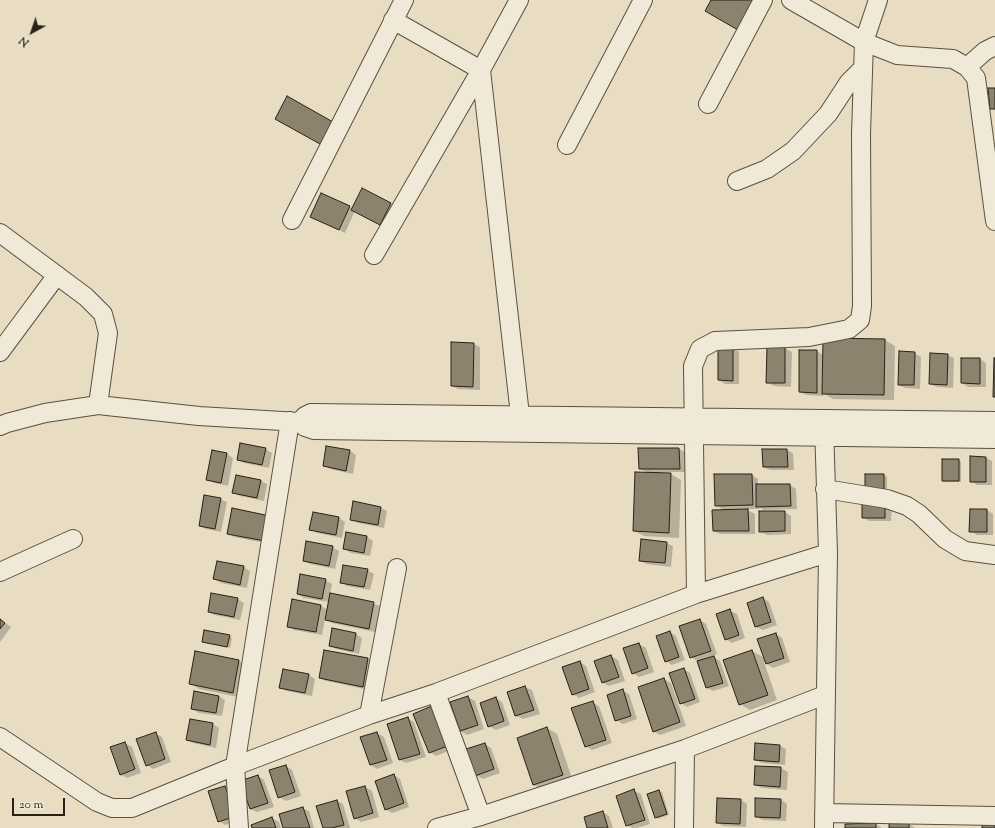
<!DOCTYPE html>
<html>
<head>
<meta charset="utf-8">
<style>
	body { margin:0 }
	#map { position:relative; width:995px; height:828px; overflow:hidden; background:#e8ddc2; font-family:"Sorts Mill Goudy",serif }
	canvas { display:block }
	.north { position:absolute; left:12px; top:12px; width:40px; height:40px; -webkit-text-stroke:3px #f0e9d7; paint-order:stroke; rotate:220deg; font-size:11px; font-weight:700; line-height:16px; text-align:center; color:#292116 }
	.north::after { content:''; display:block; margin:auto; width:14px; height:18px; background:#292116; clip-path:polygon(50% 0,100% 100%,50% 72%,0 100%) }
	.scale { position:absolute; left:12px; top:798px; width:53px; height:18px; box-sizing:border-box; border:2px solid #292116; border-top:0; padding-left:5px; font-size:12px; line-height:14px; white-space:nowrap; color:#292116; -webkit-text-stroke:3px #f0e9d7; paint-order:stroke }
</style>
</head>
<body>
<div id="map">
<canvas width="995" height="828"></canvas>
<div class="north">N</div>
<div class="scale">20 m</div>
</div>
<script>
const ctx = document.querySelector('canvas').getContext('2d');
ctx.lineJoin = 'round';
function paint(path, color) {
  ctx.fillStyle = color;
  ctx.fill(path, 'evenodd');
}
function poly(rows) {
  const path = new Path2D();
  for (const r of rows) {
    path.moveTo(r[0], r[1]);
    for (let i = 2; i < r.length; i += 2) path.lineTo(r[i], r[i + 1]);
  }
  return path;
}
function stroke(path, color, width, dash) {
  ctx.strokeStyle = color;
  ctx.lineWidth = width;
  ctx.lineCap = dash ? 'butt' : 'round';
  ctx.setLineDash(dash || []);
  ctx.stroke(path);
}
const shadow = poly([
	[390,203,397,207,386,227,355,211,345,233,318,220,349,207,353,209],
	[885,340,895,346,894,400,833,399,823,393,823,396,806,395,800,392,800,351,817,351,823,355],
	[474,344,480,347,480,390,458,389,452,386],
	[733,348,739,352,739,384,725,384,719,380],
	[768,348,785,348,792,352,791,387,774,386,767,382],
	[914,353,921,357,920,389,905,388,899,385],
	[947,355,954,358,953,388,937,387,930,384],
	[980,359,986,363,986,387,968,387,962,383],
	[327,447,350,451,356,455,353,474,330,469,324,465],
	[265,449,272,453,269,468,244,463,238,460],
	[679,449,685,452,686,472,661,472,661,474,671,474,681,480,679,538,644,536,634,531,648,473,640,469],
	[787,450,793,453,794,470,770,470,764,467],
	[227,454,233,458,228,486,214,483,208,479],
	[986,458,992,461,992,485,977,485,971,481],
	[958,460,961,462,961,482,946,482,943,480],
	[752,475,758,479,758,485,790,485,796,489,797,509,764,510,759,507,759,509,745,509,755,514,755,534,720,534,714,531,725,511,716,505],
	[884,475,887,477,887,491,869,491],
	[261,481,267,484,264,501,240,496,234,493],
	[220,499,227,502,221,532,206,529,200,526],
	[354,502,381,508,387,511,384,528,358,523,351,519],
	[863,502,892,506,891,521,869,521,863,517],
	[233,509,271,544,234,537,228,533],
	[987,510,993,514,993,535,977,535,971,531],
	[785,512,791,516,791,534,767,535,760,531],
	[314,513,339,518,345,522,342,538,317,533,311,529],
	[347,533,367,537,373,541,370,556,351,553,344,549],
	[666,543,673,546,671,567,646,564,640,560],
	[332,547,339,551,335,569,310,564,304,561],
	[244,567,250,571,247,588,221,583,214,579],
	[367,570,374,574,370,590,347,586,341,582],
	[325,580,332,584,330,594,373,603,380,606,375,632,332,623,325,619,322,635,294,630,288,626,321,606,328,610,329,602,304,598,298,594],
	[763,598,769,602,777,625,763,630,756,627],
	[237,599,244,603,240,620,215,615,209,612],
	[730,611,737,614,745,638,732,643,726,639],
	[0,619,11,627,0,642],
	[700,620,706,624,717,654,712,656,720,661,729,686,713,691,707,688,697,661,691,657],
	[670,632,676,636,685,660,672,665,666,661],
	[356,634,362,638,359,654,336,649,330,646],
	[776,634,782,638,790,662,773,668,764,662,777,700,750,710,740,704,725,660,752,651,765,658],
	[229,636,232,638,230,648,203,642],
	[639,644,646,648,654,672,639,677,633,673],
	[325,651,368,659,375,663,369,690,326,681,320,678],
	[196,653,239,661,249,667,243,698,199,689,190,683],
	[611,656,618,660,625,681,609,686,602,682],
	[580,662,586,666,595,692,579,698,573,694],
	[684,669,690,673,700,702,687,707,681,703],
	[309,675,315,679,312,696,287,691,281,688],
	[664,679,671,683,686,726,660,735,653,731],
	[525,687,532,690,540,714,523,719,516,716],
	[623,691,629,694,637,719,623,724,616,720],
	[218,696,225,700,222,716,199,713,192,709],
	[468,697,475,701,484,729,467,735,460,731],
	[496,698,502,702,510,725,496,730,489,726],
	[592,702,599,706,612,743,592,750,586,746],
	[441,710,456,748,436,756,430,752],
	[407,718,414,722,426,757,406,763,400,760],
	[190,720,213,724,219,728,216,748,193,743,187,740],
	[547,728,557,734,573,781,544,790,534,785],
	[377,733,384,737,393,763,377,769,371,765,362,738],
	[156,734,162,737,171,762,153,769,147,765],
	[125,743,132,747,141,773,127,778,120,774],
	[485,744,491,748,500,773,483,779,476,775],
	[780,746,786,749,785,765,762,763,755,760],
	[286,766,292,770,301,796,286,801,279,797],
	[756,767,781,768,788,772,787,790,762,788,755,785],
	[394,775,400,779,409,807,392,813,385,809],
	[258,776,264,780,274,807,257,812,250,809],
	[225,787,232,790,242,820,225,825,219,821,209,792],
	[365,787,372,791,379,817,361,822,355,818],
	[634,791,641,794,650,824,637,828,632,828,627,825],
	[659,791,662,792,669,815,658,819,655,817],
	[718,799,741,800,747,804,746,827,723,826,717,822],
	[781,800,787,804,786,821,762,820,756,816],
	[337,801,343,804,350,828,324,828],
	[302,808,309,811,314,828,284,828],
	[603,812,609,816,613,828,588,828],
	[272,818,279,822,281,828,253,828],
	[875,824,882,828,846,828],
	[909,824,915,828,890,828]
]);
const building = poly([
	[711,0,755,0,738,30,705,11,711,0],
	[988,88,995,88,995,109,990,109,988,88],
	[287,96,333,122,320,144,275,119,287,96],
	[362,188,391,203,380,225,351,210,362,188],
	[321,193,350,206,339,230,310,217,321,193],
	[823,338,885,339,884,395,822,394,823,338],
	[451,342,474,343,473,387,451,386,451,342],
	[718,347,733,347,733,381,718,380,718,347],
	[767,347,785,347,785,383,766,383,767,347],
	[799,350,817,350,817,393,799,392,799,350],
	[899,351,915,352,914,385,898,385,899,351],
	[930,353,948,354,947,385,929,384,930,353],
	[961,358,980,358,980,384,961,383,961,358],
	[994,358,995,358,995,397,993,397,994,358],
	[240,443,266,448,262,465,237,460,240,443],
	[326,446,350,450,346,471,323,466,326,446],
	[638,448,679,448,680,469,639,469,638,448],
	[762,449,787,449,788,467,763,467,762,449],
	[212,450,227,453,221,483,206,480,212,450],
	[970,456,986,457,986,482,970,482,970,456],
	[942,459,959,459,959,481,942,481,942,459],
	[635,472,671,473,669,533,633,531,635,472],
	[714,474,752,474,753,505,715,506,714,474],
	[865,474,884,474,884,490,865,490,865,474],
	[236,475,261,480,257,498,232,493,236,475],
	[756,484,790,484,791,506,756,507,756,484],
	[204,495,221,498,215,529,199,526,204,495],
	[353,501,381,507,378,525,350,520,353,501],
	[862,501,885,502,885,518,862,518,862,501],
	[232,508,270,516,265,541,227,534,232,508],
	[748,509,749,531,713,531,712,510,748,509],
	[970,509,987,509,987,532,969,532,970,509],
	[759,511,785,511,785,531,759,532,759,511],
	[313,512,339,517,336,535,309,530,313,512],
	[346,532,367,536,364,553,343,549,346,532],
	[641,539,667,542,665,563,639,561,641,539],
	[306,541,333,546,329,566,303,561,306,541],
	[217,561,244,566,240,585,213,579,217,561],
	[343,565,368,569,364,587,340,583,343,565],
	[300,574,326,579,322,599,297,594,300,574],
	[211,593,238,598,234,617,208,612,211,593],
	[330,593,374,602,369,629,325,620,330,593],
	[763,597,771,622,755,627,747,603,763,597],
	[292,599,321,605,316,632,287,627,292,599],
	[730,609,739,635,725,640,716,614,730,609],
	[0,619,5,623,0,629,0,619],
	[700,619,711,651,690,658,679,626,700,619],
	[332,628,356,633,353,651,329,646,332,628],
	[204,630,230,635,227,647,202,642,204,630],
	[670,631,679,657,665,662,656,636,670,631],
	[776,633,784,658,766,664,757,639,776,633],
	[639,643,648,668,632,674,623,648,639,643],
	[324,650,368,658,363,687,319,678,324,650],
	[752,650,768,695,739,705,723,660,752,650],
	[195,651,239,660,233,693,189,684,195,651],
	[611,655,619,677,602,683,594,661,611,655],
	[714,656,723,683,706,688,697,661,714,656],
	[580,661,589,689,572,695,562,667,580,661],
	[684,668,695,699,680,704,669,673,684,668],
	[283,669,309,674,305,693,279,688,283,669],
	[664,678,680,722,653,732,638,687,664,678],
	[525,686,534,710,515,716,507,692,525,686],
	[623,689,631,716,615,721,607,695,623,689],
	[194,691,219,696,216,713,191,709,194,691],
	[468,696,478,725,460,731,450,702,468,696],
	[496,697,504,721,488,727,480,703,496,697],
	[593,701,606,740,585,747,571,708,593,701],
	[434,705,450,745,429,753,413,714,434,705],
	[408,717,420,754,399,760,387,724,408,717],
	[190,719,213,723,210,745,186,740,190,719],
	[547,727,563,775,533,785,517,738,547,727],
	[156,732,165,759,146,766,136,739,156,732],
	[377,732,387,760,370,765,360,737,377,732],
	[125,742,135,769,120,775,110,747,125,742],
	[485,743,494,769,475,776,466,749,485,743],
	[755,743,780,745,779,762,754,760,755,743],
	[286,765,295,792,278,798,269,770,286,765],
	[755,766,781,767,780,787,754,785,755,766],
	[394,774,404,803,385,810,375,781,394,774],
	[258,775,268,803,250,809,240,781,258,775],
	[225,786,236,816,218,822,208,791,225,786],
	[365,786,373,813,354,819,346,791,365,786],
	[634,789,645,820,626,826,616,796,634,789],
	[659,790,667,814,655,818,647,794,659,790],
	[717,798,741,799,740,824,716,823,717,798],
	[755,798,781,799,780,818,755,817,755,798],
	[337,800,344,825,332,828,323,828,316,806,337,800],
	[303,807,310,828,283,828,279,814,303,807],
	[603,811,608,828,587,828,584,817,603,811],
	[272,817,276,828,252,828,251,825,272,817],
	[876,823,876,828,845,828,845,824,876,823],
	[889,823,909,823,909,828,889,828,889,823],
	[982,823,995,824,995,828,982,828,982,823]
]);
const minor = poly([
	[791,0,864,42,897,55,953,59,967,67,976,78,995,221],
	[393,20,481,70,520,415],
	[967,67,985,51,995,46],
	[708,104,763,0],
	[567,145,643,0],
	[737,181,767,169,793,151,828,114,849,82,863,68],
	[292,220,404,0],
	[0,233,86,297,103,314,108,333,98,405],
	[374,255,481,70,519,0],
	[0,352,57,275],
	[299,422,305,416,311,413,995,421],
	[824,425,828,553,824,828],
	[0,426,7,423,45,413,98,405,199,416,299,422,305,427,314,430,995,439],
	[825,489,887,499,907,506,919,514,945,539,965,551,995,555],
	[0,572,73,539],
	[696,594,693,366,700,349,715,341,809,337,849,329,860,320,862,306,861,134,864,42,878,0],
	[436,693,481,816],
	[369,715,397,568],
	[0,737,97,802,112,808,132,808,235,766,290,421],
	[824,813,995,816],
	[239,828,235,766,369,715,436,693,696,594,828,553],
	[437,828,481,816,685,749,825,695],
	[684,828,685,749]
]);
paint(shadow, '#0003');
paint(building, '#8c836f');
stroke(building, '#292116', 1);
stroke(minor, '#595041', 20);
stroke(minor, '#f0e9d7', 18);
</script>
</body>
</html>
